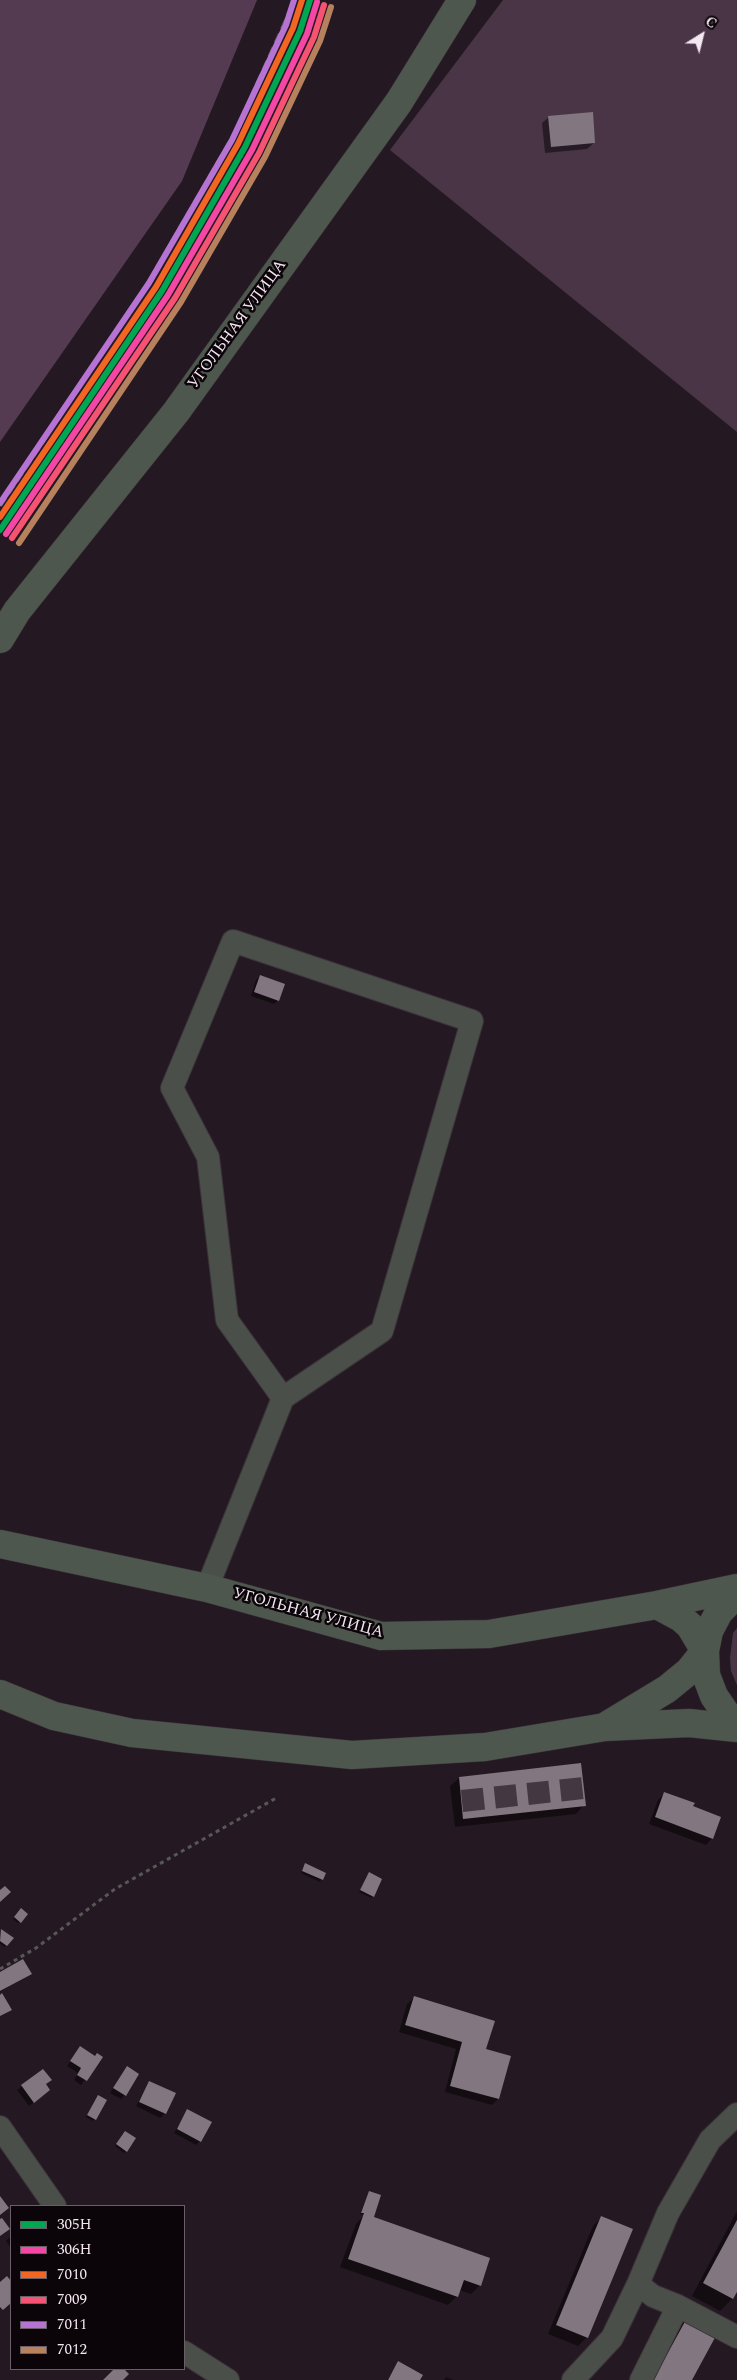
<!DOCTYPE html>
<html>
<head>
<meta charset="utf-8">
<style>
	body { margin:0 }
	#map { position:relative; width:737px; height:2380px; overflow:hidden; background:#241922; font-family:Spectral,serif }
	canvas { display:block }
	.legend { position:absolute; left:10px; top:2205px; width:175px; height:165px; box-sizing:border-box; background:#0b050a; border:1px solid #685f67; margin:0; padding:6px 9px; list-style:none; font-size:15px; color:#f4e7f2 }
	.legend li { display:flex; align-items:center; gap:10px; height:25px }
	.legend b { width:25px; border:1px solid #685f67 }
	.north { position:absolute; left:677px; top:10px; width:50px; height:50px; -webkit-text-stroke:4px #0b050a; paint-order:stroke; rotate:36deg; font-size:14px; font-weight:700; line-height:20px; text-align:center; color:#f4e7f2 }
	.north::after { content:''; display:block; margin:auto; width:18px; height:22px; background:#f4e7f2; clip-path:polygon(50% 0,100% 100%,50% 72%,0 100%) }
</style>
</head>
<body>
<div id="map">
<canvas width="737" height="2380"></canvas>
<ul class="legend">
<li><b style="height:6px;background:#00a651"></b>305Н</li>
<li><b style="height:6px;background:#f346a5"></b>306Н</li>
<li><b style="height:6px;background:#f26522"></b>7010</li>
<li><b style="height:6px;background:#f65372"></b>7009</li>
<li><b style="height:6px;background:#b673d3"></b>7011</li>
<li><b style="height:6px;background:#b6815c"></b>7012</li>
</ul>
<div class="north">С</div>
</div>
<script>
const ctx = document.querySelector('canvas').getContext('2d');
ctx.lineJoin = 'round';
function paint(path, color) {
  ctx.fillStyle = color;
  ctx.fill(path, 'evenodd');
}
function poly(rows) {
  const path = new Path2D();
  for (const r of rows) {
    path.moveTo(r[0], r[1]);
    for (let i = 2; i < r.length; i += 2) path.lineTo(r[i], r[i + 1]);
  }
  return path;
}
function stroke(path, color, width, dash) {
  ctx.strokeStyle = color;
  ctx.lineWidth = width;
  ctx.lineCap = dash ? 'butt' : 'round';
  ctx.setLineDash(dash || []);
  ctx.stroke(path);
}
function label(font, color, halo, rows, align = 'center') {
  ctx.font = font + ' Spectral,serif';
  ctx.lineWidth = 5;
  ctx.setLineDash([]);
  ctx.textBaseline = 'middle';
  ctx.strokeStyle = halo;
  ctx.fillStyle = color;
  for (const [text, x, y, turn = 0] of rows) {
    ctx.save();
    ctx.translate(x, y);
    ctx.rotate((+turn || 0) * Math.PI / 180);
    ctx.textAlign = isNaN(turn) ? turn : align;
    if (halo) ctx.strokeText(text, 0, 0);
    ctx.fillText(text, 0, 0);
    ctx.restore();
  }
}
const green = poly([
	[503,0,737,0,737,432,390,150],
	[737,1628,737,1685,731,1671,730,1658,733,1633]
]);
const forest = poly([
	[0,0,257,0,182,181,0,442]
]);
const shadow = poly([
	[549,117,594,143,587,149,545,153,542,123],
	[261,976,278,1000,274,1004,251,996,256,980],
	[459,1778,584,1805,576,1814,455,1827,450,1786],
	[665,1793,692,1807,712,1838,706,1845,649,1824,658,1800],
	[304,1867,324,1873,321,1880,320,1882,301,1873],
	[367,1876,373,1896,371,1898,359,1892],
	[21,1910,26,1914,18,1923,13,1919],
	[1,1931,6,1945,5,1947,0,1944],
	[0,1973,30,1974,0,1992],
	[414,1998,484,2050,498,2099,492,2105,445,2092,456,2049,399,2032,407,2004],
	[80,2047,95,2057,101,2057,81,2085,74,2080,78,2073,67,2066],
	[127,2068,125,2095,121,2099,110,2093],
	[43,2071,45,2094,29,2106,17,2090],
	[150,2082,165,2113,160,2118,136,2106],
	[97,2098,95,2119,93,2121,86,2117],
	[188,2111,200,2141,196,2145,174,2133],
	[123,2134,126,2151,124,2153,115,2146],
	[369,2192,372,2217,480,2285,471,2294,459,2290,457,2296,448,2305,340,2267,356,2224,364,2215,360,2214],
	[737,2211,737,2289,732,2299,720,2311,692,2296],
	[602,2217,631,2230,586,2338,578,2346,548,2334,593,2226],
	[11,2236,11,2248,6,2241],
	[688,2318,690,2380,649,2380,675,2330],
	[398,2363,419,2380,387,2380],
	[446,2377,453,2380,444,2380]
]);
const building = poly([
	[593,112,595,143,551,147,548,116],
	[260,975,285,984,279,1001,254,992],
	[581,1763,586,1806,463,1819,459,1777],
	[664,1792,695,1803,693,1806,721,1817,713,1839,655,1817],
	[305,1863,326,1873,323,1880,302,1871],
	[369,1872,382,1879,374,1897,360,1890],
	[5,1886,11,1892,0,1902,0,1890],
	[21,1908,28,1914,21,1923,14,1917],
	[1,1929,14,1938,7,1946,0,1941],
	[23,1959,32,1974,0,1991,0,1972],
	[2,1993,12,2010,0,2016,0,1995],
	[414,1996,495,2021,486,2049,511,2056,499,2099,450,2086,462,2042,405,2025],
	[80,2046,95,2056,97,2053,103,2057,87,2081,77,2075,81,2068,70,2061],
	[127,2066,139,2074,126,2096,113,2088],
	[43,2069,52,2080,46,2084,50,2090,34,2103,21,2085],
	[149,2081,176,2093,166,2114,139,2102],
	[98,2095,107,2100,96,2120,87,2115],
	[187,2109,212,2122,201,2142,177,2129],
	[125,2131,136,2138,127,2152,116,2144],
	[369,2191,381,2195,374,2217,490,2258,481,2286,464,2280,458,2297,348,2259,364,2213,361,2213],
	[0,2196,9,2208,0,2215],
	[601,2216,633,2229,588,2338,556,2325],
	[2,2218,10,2229,0,2236,0,2219],
	[737,2220,737,2292,733,2299,703,2283],
	[7,2276,11,2281,11,2303,3,2310,0,2307,0,2282],
	[688,2316,718,2332,692,2380,653,2380],
	[398,2361,423,2375,420,2380,388,2380],
	[114,2369,124,2369,129,2374,123,2380,103,2380]
]);
const minorTunnel = poly([
	[462,1801,584,1788]
]);
const path = poly([
	[0,1969,36,1948,115,1889,278,1797]
]);
const minor = poly([
	[207,1588,283,1398,382,1331,472,1021,233,941,172,1088,208,1157,227,1320,283,1398],
	[0,2127,55,2206],
	[638,2284,653,2296,678,2306,737,2337],
	[184,2352,228,2380],
	[573,2380,612,2338,638,2284,668,2213,710,2140,737,2114],
	[641,2380,678,2306]
]);
const major = poly([
	[0,639,17,611,176,412,399,102,462,0],
	[0,1544,207,1588,381,1636,489,1634,657,1605,737,1588],
	[737,1594,719,1612,709,1631,705,1651,706,1675,714,1696,727,1715,737,1723],
	[657,1605,681,1618,690,1626,705,1651],
	[0,1694,54,1716,132,1733,352,1755,485,1747,605,1727,689,1723,737,1728],
	[606,1726,667,1689,689,1671,705,1651]
]);
const rail = poly([
	[0,506,147,285,236,131,295,0]
]);
const rail1 = poly([
	[0,530,162,291,245,147,300,31,310,0]
]);
const rail2 = poly([
	[6,534,168,295,252,150,307,34,317,2]
]);
const rail3 = poly([
	[0,517,156,287,238,144,293,28,302,0]
]);
const rail4 = poly([
	[12,538,175,298,259,153,314,37,324,5]
]);
const rail5 = poly([
	[0,503,149,283,232,140,286,25,294,0]
]);
const rail6 = poly([
	[19,543,181,302,265,157,320,41,331,7]
]);
const streetNames = [
	["УГОЛЬНАЯ УЛИЦА",238,325,-54],
	["УГОЛЬНАЯ УЛИЦА",308,1614,15]
];
paint(green, '#4a3547');
paint(forest, '#553b52');
paint(shadow, '#0007');
paint(building, '#827680');
stroke(minorTunnel, '#433841', 22, [22, 11]);
stroke(minor, '#3c333a', 24);
stroke(major, '#3c333a', 29);
stroke(path, '#575856', 3, [4, 4]);
stroke(minor, '#4a4f49', 22);
stroke(major, '#4e574d', 28);
stroke(rail, '#575556', 4, [10, 5]);
stroke(rail1, '#00a651', 6);
stroke(rail2, '#f346a5', 6);
stroke(rail3, '#f26522', 6);
stroke(rail4, '#f65372', 6);
stroke(rail5, '#b673d3', 6);
stroke(rail6, '#b6815c', 6);
label('16px', '#f4e7f2', '#0b050a', streetNames);
</script>
</body>
</html>
